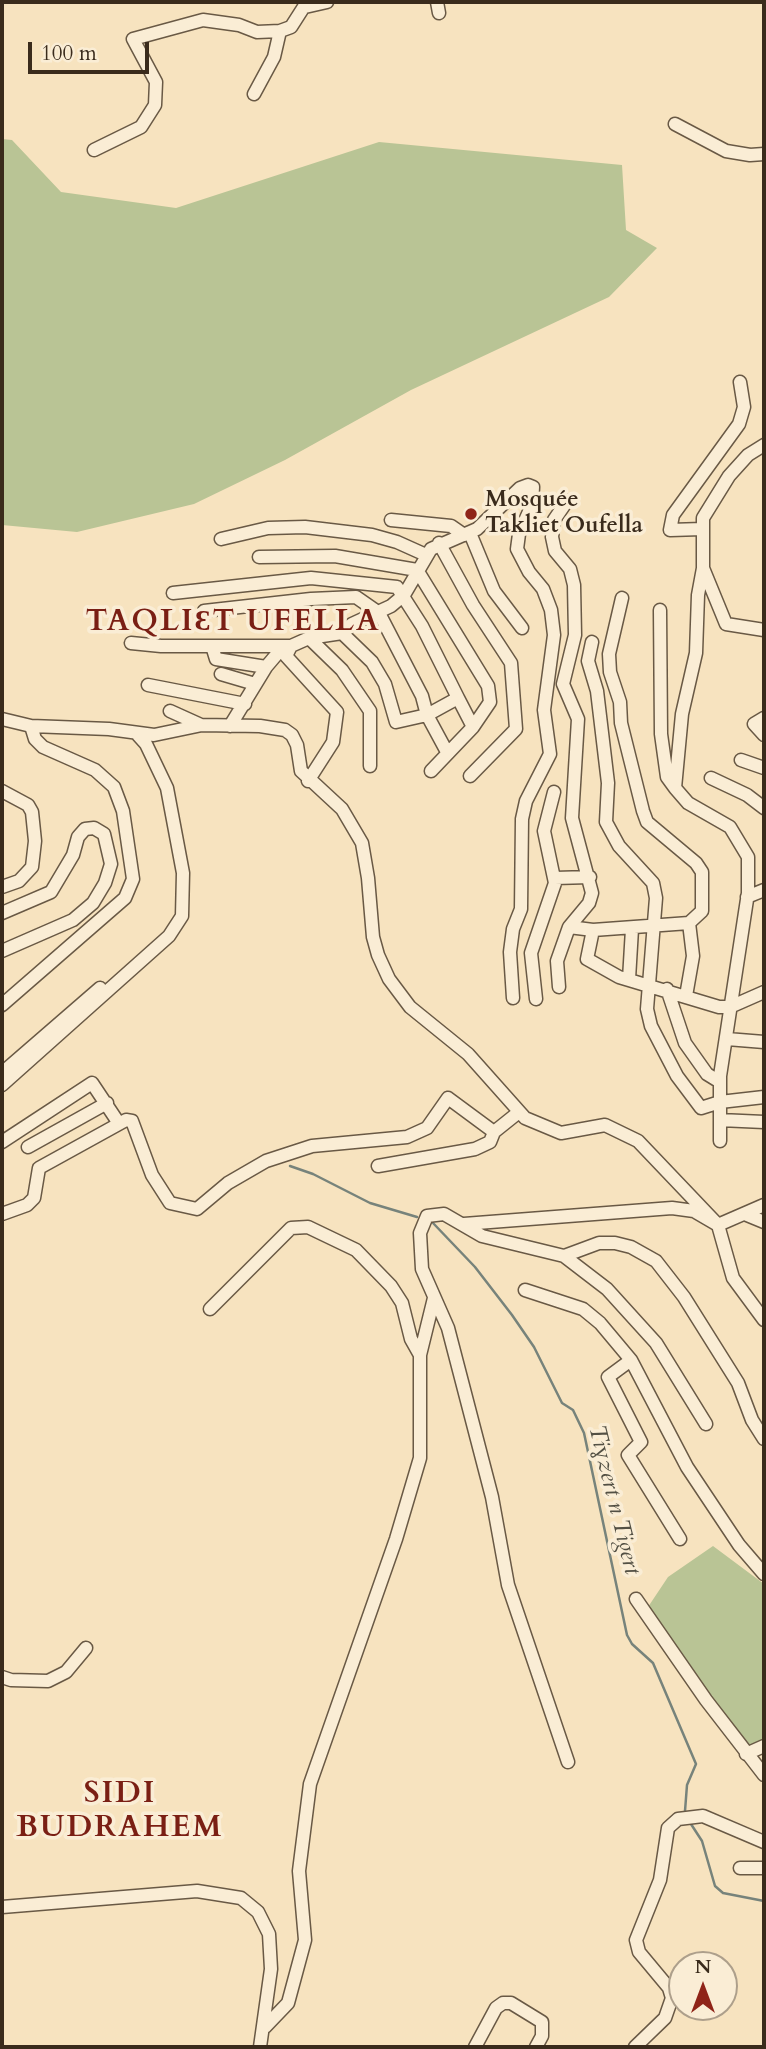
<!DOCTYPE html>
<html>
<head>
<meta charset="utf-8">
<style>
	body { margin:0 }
	#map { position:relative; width:766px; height:2049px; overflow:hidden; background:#f7e3bf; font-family:Cardo,serif }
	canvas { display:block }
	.frame { position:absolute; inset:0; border:4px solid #3a2b1c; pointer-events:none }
	.north { position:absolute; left:668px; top:1951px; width:70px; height:70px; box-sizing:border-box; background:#faedd5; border:2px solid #ad9f8b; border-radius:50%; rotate:0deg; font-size:19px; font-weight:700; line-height:28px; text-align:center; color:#3a2b1c }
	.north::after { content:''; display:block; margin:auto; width:24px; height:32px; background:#8f2418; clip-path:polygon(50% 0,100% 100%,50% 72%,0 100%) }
	.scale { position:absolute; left:28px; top:42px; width:121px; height:32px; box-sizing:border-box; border:4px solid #3a2b1c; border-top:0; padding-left:9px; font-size:21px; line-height:24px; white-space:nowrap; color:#3a2b1c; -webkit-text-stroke:5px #faedd5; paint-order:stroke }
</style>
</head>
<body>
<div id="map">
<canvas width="766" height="2049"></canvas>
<div class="frame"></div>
<div class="north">N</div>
<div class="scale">100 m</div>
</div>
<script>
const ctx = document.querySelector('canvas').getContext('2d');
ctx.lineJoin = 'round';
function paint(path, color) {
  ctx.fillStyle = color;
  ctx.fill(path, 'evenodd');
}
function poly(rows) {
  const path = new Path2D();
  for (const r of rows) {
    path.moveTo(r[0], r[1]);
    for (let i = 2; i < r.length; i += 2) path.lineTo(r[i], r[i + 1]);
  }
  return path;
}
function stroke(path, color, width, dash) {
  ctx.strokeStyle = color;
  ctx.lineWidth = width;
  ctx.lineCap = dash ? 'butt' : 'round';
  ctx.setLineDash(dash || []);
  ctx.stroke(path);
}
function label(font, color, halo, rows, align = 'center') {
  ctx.font = font + ' Cardo,serif';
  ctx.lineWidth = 7;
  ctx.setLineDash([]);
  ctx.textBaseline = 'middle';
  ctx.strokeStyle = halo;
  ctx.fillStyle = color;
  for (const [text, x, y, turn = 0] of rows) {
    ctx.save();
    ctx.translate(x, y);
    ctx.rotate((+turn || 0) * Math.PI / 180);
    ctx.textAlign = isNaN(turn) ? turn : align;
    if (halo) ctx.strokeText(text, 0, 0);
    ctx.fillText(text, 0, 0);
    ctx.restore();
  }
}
const green = poly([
	[2,139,12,140,61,192,176,208,379,142,622,165,626,230,657,248,609,297,411,390,285,460,194,504,77,532,2,525],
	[713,1546,764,1584,764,1744,749,1747,646,1610,668,1577]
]);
const stream = poly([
	[290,1166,313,1174,370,1203,417,1217],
	[433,1223,475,1267,512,1315,534,1347,562,1403,573,1410,584,1433,627,1635,632,1644,653,1663,696,1764,687,1785,685,1811],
	[689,1821,702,1841,715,1886,723,1893,764,1901]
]);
const minor = poly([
	[437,2,439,13],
	[305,7,327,2],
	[254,94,274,57,280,31],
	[675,124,726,151,750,155,764,154],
	[94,150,141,127,155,105,156,82,133,39,203,20,239,25,257,32,280,31,291,27,307,2],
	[567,501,554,520,552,537,555,551,570,569,574,585,575,635,563,684,578,719,572,818,592,893,589,903,569,927,593,930],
	[391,520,451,526,464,535],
	[702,529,670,530,673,515,739,424,744,407,740,382],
	[470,533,494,591,522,628],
	[221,539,268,528,305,527,372,535,397,542,426,555],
	[439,543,473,605,511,663,516,729,470,776],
	[259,557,335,556,417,570,488,686,490,702,473,727,431,771],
	[703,568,726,624,764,630],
	[173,593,311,578,397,587,422,626,458,698,427,715,396,722,385,684,372,662,342,633],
	[622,598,609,654,610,672,620,702,621,723,643,811,647,822,696,863,702,872,702,911,689,923,593,930,587,959,619,977,719,1007,730,1007,764,992],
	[660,610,661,734,667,777,675,788,682,714,696,653,698,595,703,568,703,518,729,476,748,455,764,445],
	[204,611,311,599,356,597,379,613,422,696,427,715,447,752],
	[309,638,342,670,370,711,370,766],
	[592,642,588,661,597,691,608,783,606,822,619,846,653,883,656,898,647,1009,651,1026,677,1076,701,1108,720,1102,764,1097],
	[131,643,161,646,291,646],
	[212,646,216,659,266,667],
	[221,674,255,684],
	[148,685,245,704],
	[458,698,473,727],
	[170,711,201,725],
	[764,718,754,724,764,735],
	[2,719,31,726,109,729,154,735,202,725,260,726,285,730,292,735,297,745,301,771,342,809,362,843,368,878,373,937,378,955,389,979,410,1007,468,1054,525,1118,561,1133,605,1125,638,1141,718,1225,733,1278,764,1320],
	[230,726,266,667,283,647],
	[741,760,764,768],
	[711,778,747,795,764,808],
	[308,781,333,742,337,712,286,656,291,646,309,638,342,633,352,624,391,606,404,595,431,549,477,529,520,488,528,485,533,487,532,505,519,534,517,549,529,572,543,589,551,610,554,635,544,710,550,754,526,801,522,819,521,909,513,929,510,952,513,998],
	[675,788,688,803,730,827,748,857,748,893,720,1076,720,1141],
	[2,791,28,805,32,812,35,841,32,867,19,881,2,887],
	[555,878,590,877],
	[747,897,764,890],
	[2,913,51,892,73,855,78,837,85,829,94,828,104,834,111,864,105,883,93,903,73,920,2,951],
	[629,979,632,929],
	[559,987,557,961,569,927],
	[667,989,685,1043,707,1074,720,1082],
	[686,996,693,956,689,923],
	[536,999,531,953,555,883,544,831,554,792],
	[2,1005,125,898,133,879,123,811,114,787,95,770,43,747,35,739,31,726],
	[727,1039,764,1042],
	[2,1073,100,988],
	[2,1085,169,936,182,916,183,873,167,788,146,744,137,734],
	[720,1120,764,1122],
	[2,1142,92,1083,118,1122],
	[28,1147,107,1103],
	[378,1166,475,1149,490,1142,494,1132],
	[2,1214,27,1205,34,1198,39,1168,126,1120,132,1121,152,1175,170,1203,197,1209,228,1183,266,1161,312,1146,407,1137,427,1128,448,1098,494,1132,519,1112],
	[747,1215,764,1222],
	[464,1224,672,1208,694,1211,718,1225,764,1205],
	[564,1256,599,1243,615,1243,631,1247,656,1261,684,1297,738,1383,752,1420,764,1439],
	[525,1290,583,1309,600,1323,631,1360,687,1467,739,1545,764,1574],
	[210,1309,291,1228,308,1227,356,1250,391,1286,402,1303,411,1339,420,1355],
	[631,1360,608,1377,641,1442,628,1455,680,1539],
	[636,1599,706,1700,764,1775],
	[2,1677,11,1680,48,1681,66,1672,86,1648],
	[746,1754,764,1746],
	[568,1762,508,1585,492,1497,448,1328,422,1269,420,1233,427,1216,444,1214,482,1236,564,1256,607,1289,656,1343,706,1424],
	[740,1868,764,1868],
	[2,1907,197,1891,241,1898,258,1912,269,1934,271,1969,260,2047],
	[265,2027,288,2003,305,1940,299,1871,310,1784,396,1539,420,1458,420,1355,434,1298],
	[475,2047,496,2008,503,2003,511,2003,542,2022,542,2036,536,2047],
	[635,2047,665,2018,672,1998,669,1988,639,1952,636,1940,660,1880,668,1828,678,1819,703,1816,764,1842]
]);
const markers = [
	[471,514,7,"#8f2418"]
];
const poiNames = [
	["Mosquée",485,501],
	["Takliet Oufella",485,527]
];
const waterNames = [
	["Tiɣzert n Tigert",613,1500,76]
];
const districtNames = [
	["TAQLIƐT UFELLA",233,623],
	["SIDI",120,1795],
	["BUDRAHEM",120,1829]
];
paint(green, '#b9c495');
stroke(stream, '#77837b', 2.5);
stroke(minor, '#695945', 15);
stroke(minor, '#faedd5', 12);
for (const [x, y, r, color] of markers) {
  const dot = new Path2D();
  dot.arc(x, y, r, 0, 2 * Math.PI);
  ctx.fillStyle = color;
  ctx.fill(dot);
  stroke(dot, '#faedd5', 2.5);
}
label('bold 23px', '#3a2b1c', '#faedd5', poiNames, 'left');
label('italic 24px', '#535044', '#faedd5', waterNames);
ctx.letterSpacing = '2px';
label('bold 30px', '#7a1f14', '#faedd5', districtNames);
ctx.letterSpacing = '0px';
</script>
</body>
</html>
